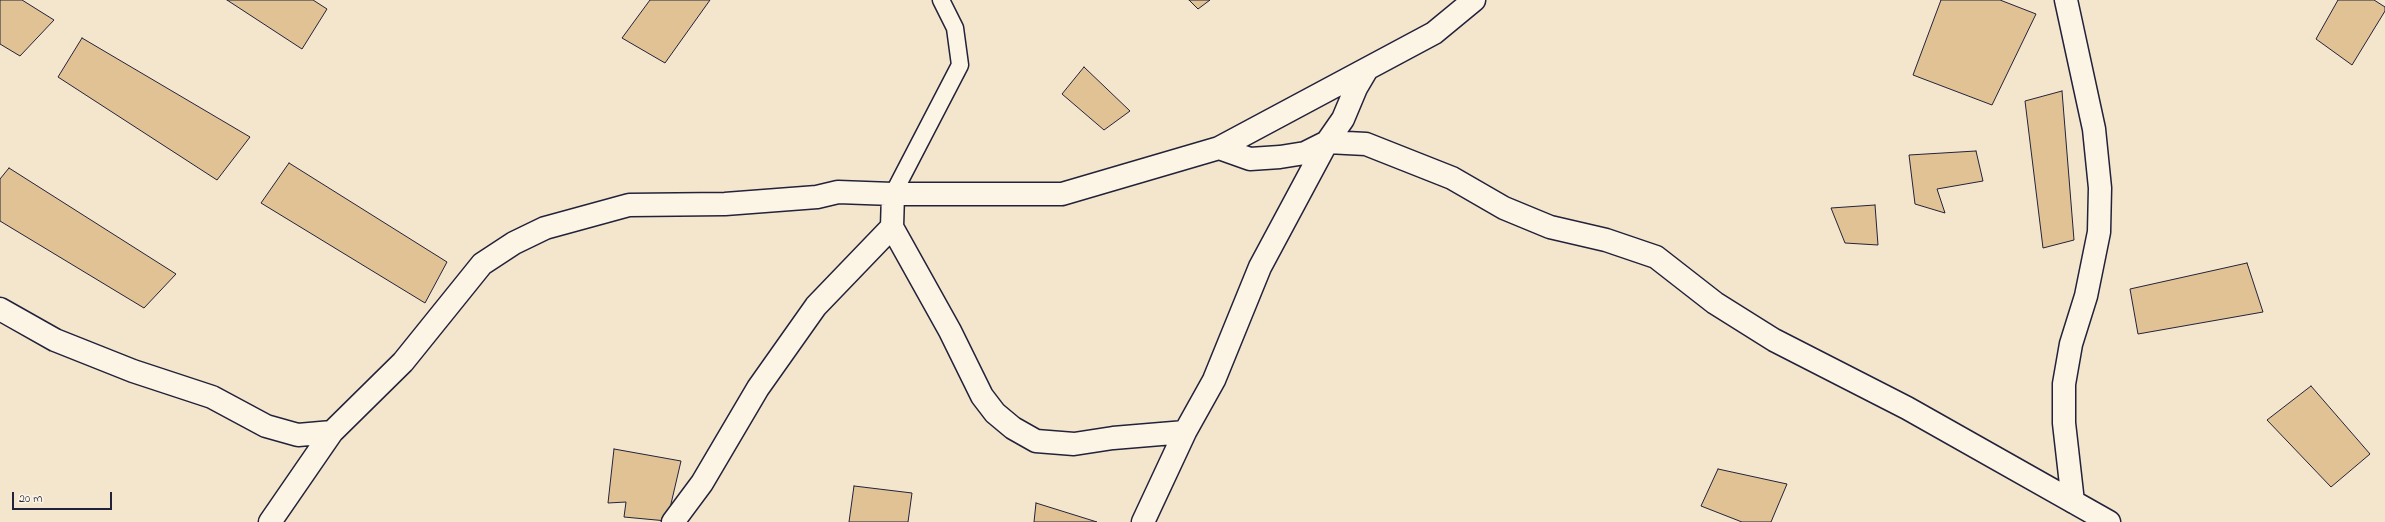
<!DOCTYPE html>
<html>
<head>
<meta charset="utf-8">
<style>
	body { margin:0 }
	#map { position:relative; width:2385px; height:522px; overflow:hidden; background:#f4e6cd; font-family:"Indie Flower",sans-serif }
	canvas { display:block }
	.scale { position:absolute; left:12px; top:492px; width:100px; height:18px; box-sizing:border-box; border:2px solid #22223b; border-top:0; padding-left:5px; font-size:12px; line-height:14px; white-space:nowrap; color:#22223b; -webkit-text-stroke:3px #fcf5e5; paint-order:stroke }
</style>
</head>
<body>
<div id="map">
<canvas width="2385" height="522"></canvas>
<div class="scale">20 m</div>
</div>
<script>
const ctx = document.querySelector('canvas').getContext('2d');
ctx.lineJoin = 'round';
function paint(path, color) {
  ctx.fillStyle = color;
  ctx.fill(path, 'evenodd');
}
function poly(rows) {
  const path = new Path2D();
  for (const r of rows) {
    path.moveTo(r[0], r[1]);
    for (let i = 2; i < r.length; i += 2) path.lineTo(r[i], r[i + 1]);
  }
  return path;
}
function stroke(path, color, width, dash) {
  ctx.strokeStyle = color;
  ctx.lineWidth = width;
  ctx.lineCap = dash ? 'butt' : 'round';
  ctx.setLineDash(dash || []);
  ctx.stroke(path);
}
const building = poly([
	[0,0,22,0,54,20,20,56,0,44,0,0],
	[227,0,313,0,327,9,302,49,227,0],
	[650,0,710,0,665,63,622,38,650,0],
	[1189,0,1210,0,1198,9,1189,0],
	[1941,0,2000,0,2036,14,1992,105,1913,75,1941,0],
	[2338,0,2374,0,2385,7,2385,11,2352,65,2316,39,2338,0],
	[82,38,250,137,217,180,58,77,82,38],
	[1084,67,1130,111,1104,130,1062,94,1084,67],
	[2062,91,2074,240,2043,248,2025,101,2062,91],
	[1976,151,1983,181,1937,189,1945,213,1915,204,1909,155,1976,151],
	[289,163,447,262,425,303,261,203,289,163],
	[9,168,176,274,144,308,0,221,0,179,9,168],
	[1875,205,1878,245,1845,243,1831,208,1875,205],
	[2247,263,2263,312,2138,334,2130,289,2247,263],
	[2311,386,2370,454,2331,487,2267,420,2311,386],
	[614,449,681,461,667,521,624,517,626,502,608,503,614,449],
	[1718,469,1787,484,1771,522,1742,522,1701,506,1718,469],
	[854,486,912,493,908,522,849,522,854,486],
	[1036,503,1097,522,1034,522,1036,503]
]);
const service = poly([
	[893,194,960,65,955,28,941,0]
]);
const minor = poly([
	[2066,0,2094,129,2100,188,2099,232,2086,296,2071,344,2064,384,2064,423,2073,502],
	[1219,148,1250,159,1280,157,1305,153,1327,142,1366,144,1452,178,1504,208,1550,227,1606,240,1656,257,1715,303,1774,340,1907,408,2109,522],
	[892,227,950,331,982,396,995,413,1013,428,1036,441,1074,444,1113,438,1185,432],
	[0,309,55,340,133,371,212,397,266,426,298,435,332,432],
	[270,522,332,432,403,362,482,264,514,243,545,228,629,205,725,204,817,197,838,192,893,194],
	[673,522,702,483,758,388,816,306,892,227,893,194,1062,194,1219,148,1434,33,1474,0],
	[1143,522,1185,432,1214,380,1260,267,1327,142,1343,119,1356,88,1366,71]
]);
paint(building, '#e1c295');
stroke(building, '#22223b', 1);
stroke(service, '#22223b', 19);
stroke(minor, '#22223b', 25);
stroke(service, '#fcf5e5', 16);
stroke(minor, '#fcf5e5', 22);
</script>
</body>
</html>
